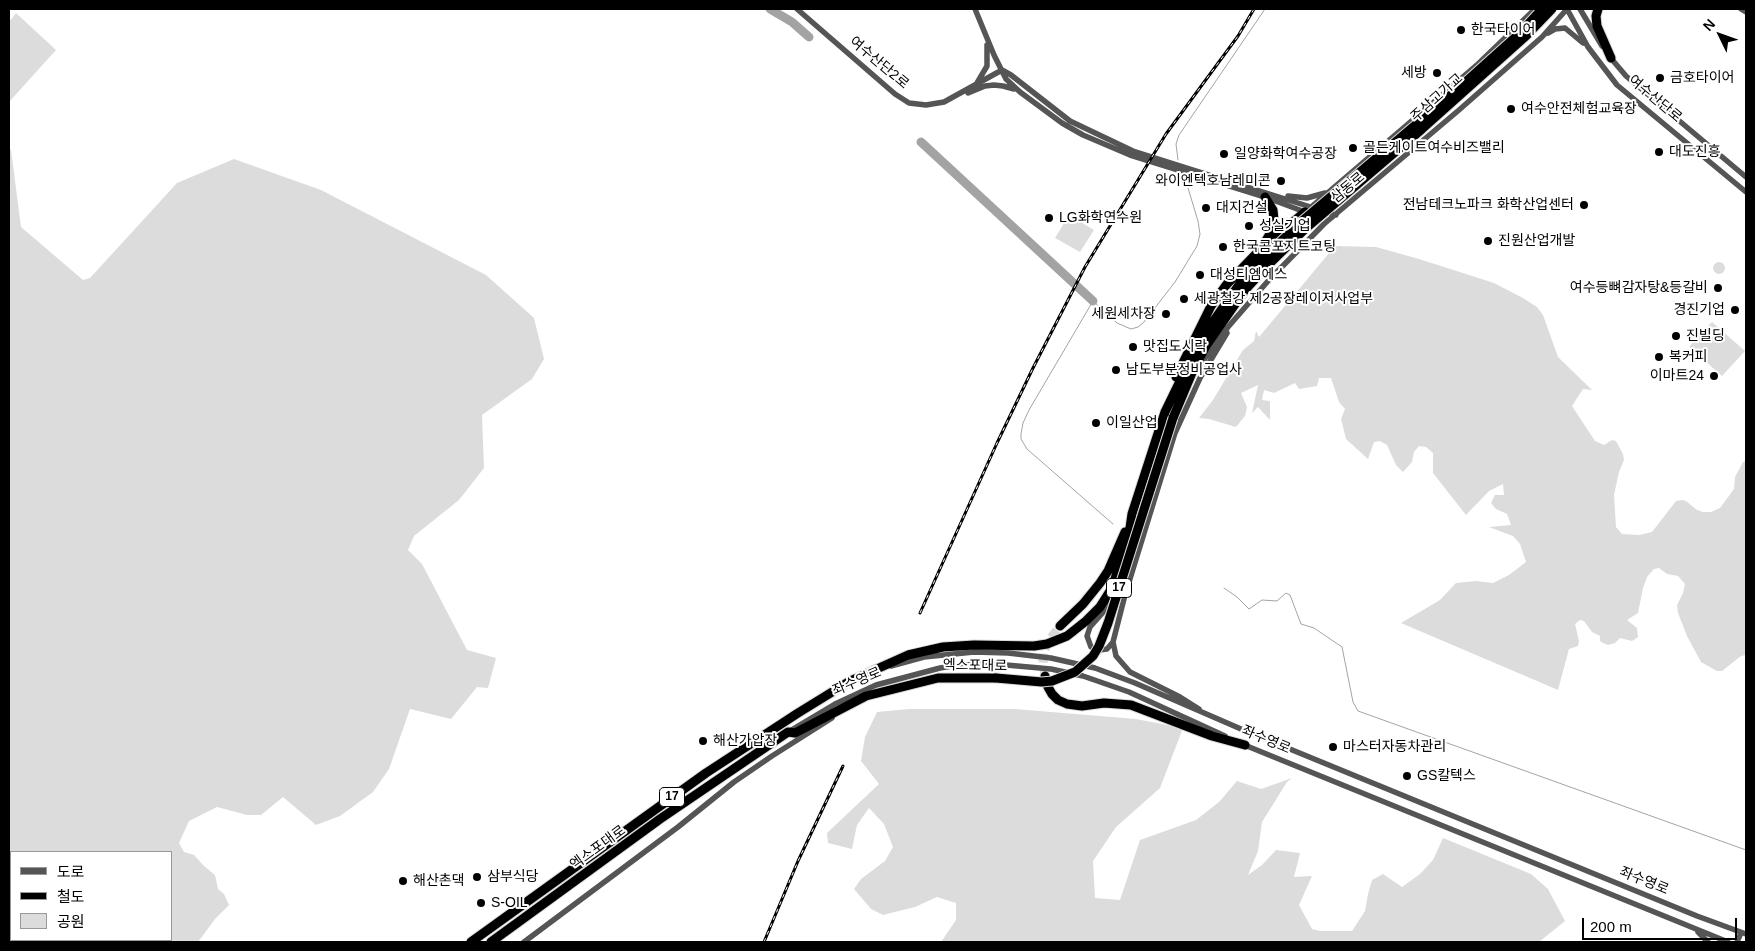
<!DOCTYPE html>
<html>
<head>
<meta charset="utf-8">
<style>
	body { margin:0 }
	#map { position:relative; width:1755px; height:951px; overflow:hidden; background:#fff; font-family:Helvetica,"Noto Sans KR",sans-serif }
	canvas { display:block }
	.frame { position:absolute; inset:0; border:10px solid #000; pointer-events:none }
	.legend { position:absolute; left:10px; top:851px; width:162px; height:90px; box-sizing:border-box; background:#fff; border:1px solid #999; margin:0; padding:6px 9px; list-style:none; font-size:15px; color:#000 }
	.legend li { display:flex; align-items:center; gap:10px; height:25px }
	.legend b { width:25px; border:1px solid #999 }
	.north { position:absolute; left:1695px; top:10px; width:50px; height:50px; -webkit-text-stroke:4px #fff; paint-order:stroke; rotate:312deg; font-size:14px; font-weight:700; line-height:20px; text-align:center; color:#000 }
	.north::after { content:''; display:block; margin:auto; width:18px; height:22px; background:#000; clip-path:polygon(50% 0,100% 100%,50% 72%,0 100%) }
	.scale { position:absolute; left:1582px; top:918px; width:155px; height:22px; box-sizing:border-box; border:2px solid #000; border-top:0; padding-left:6px; font-size:15px; line-height:18px; white-space:nowrap; color:#000; -webkit-text-stroke:4px #fff; paint-order:stroke }
</style>
</head>
<body>
<div id="map">
<canvas width="1755" height="951"></canvas>
<div class="frame"></div>
<ul class="legend">
<li><b style="height:6px;background:#555"></b>도로</li>
<li><b style="height:6px;background:#000"></b>철도</li>
<li><b style="height:14px;background:#dcdcdc"></b>공원</li>
</ul>
<div class="north">N</div>
<div class="scale">200 m</div>
</div>
<script>
const ctx = document.querySelector('canvas').getContext('2d');
ctx.lineJoin = 'round';
function paint(path, color) {
  ctx.fillStyle = color;
  ctx.fill(path, 'evenodd');
}
function poly(rows) {
  const path = new Path2D();
  for (const r of rows) {
    if (r.length === 3) {
      path.moveTo(r[0] + r[2], r[1]);
      path.arc(r[0], r[1], r[2], 0, 2 * Math.PI);
      continue;
    }
    path.moveTo(r[0], r[1]);
    for (let i = 2; i < r.length; i += 2) path.lineTo(r[i], r[i + 1]);
  }
  return path;
}
function stroke(path, color, width, dash) {
  ctx.strokeStyle = color;
  ctx.lineWidth = width;
  ctx.lineCap = dash ? 'butt' : 'round';
  ctx.setLineDash(dash || []);
  ctx.stroke(path);
}
function label(font, color, halo, rows, align = 'center') {
  ctx.font = font + ' Helvetica,"Noto Sans KR",sans-serif';
  ctx.lineWidth = 4;
  ctx.setLineDash([]);
  ctx.textBaseline = 'middle';
  ctx.strokeStyle = halo;
  ctx.fillStyle = color;
  for (const [text, x, y, turn = 0] of rows) {
    ctx.save();
    ctx.translate(x, y);
    ctx.rotate((+turn || 0) * Math.PI / 180);
    ctx.textAlign = isNaN(turn) ? turn : align;
    if (halo) ctx.strokeText(text, 0, 0);
    ctx.fillText(text, 0, 0);
    ctx.restore();
  }
}
const green = poly([
	[16,13,56,50,9,102,9,22],
	[9,148,11,150,21,227,83,280,90,278,177,183,234,159,321,190,486,275,534,318,544,359,532,379,482,415,484,468,459,500,414,536,408,550,422,564,467,650,496,658,488,688,477,687,451,719,410,709,389,769,373,792,340,816,316,825,283,797,261,815,247,815,217,807,189,821,179,843,184,852,194,855,204,866,215,875,218,889,224,894,229,905,215,919,198,942,134,942,131,940,171,940,171,852,11,852,11,899,9,900],
	[1069,215,1094,230,1080,252,1055,238],
	[1335,246,1376,247,1419,259,1494,283,1523,298,1537,307,1543,315,1558,357,1592,390,1583,389,1572,406,1595,441,1604,445,1612,440,1616,441,1623,454,1624,460,1619,472,1614,495,1616,527,1622,534,1639,535,1652,532,1676,501,1682,500,1686,501,1697,510,1703,512,1711,512,1720,508,1734,489,1735,477,1743,462,1746,461,1746,655,1741,656,1722,671,1717,671,1701,662,1687,636,1678,613,1677,605,1683,593,1685,584,1678,576,1667,574,1659,568,1654,569,1647,577,1643,588,1638,613,1627,620,1637,628,1638,637,1632,641,1620,638,1615,643,1608,645,1603,643,1600,641,1600,636,1592,632,1584,621,1580,620,1575,624,1579,641,1578,646,1569,649,1558,690,1401,623,1440,600,1456,583,1476,581,1493,583,1509,575,1526,562,1520,544,1513,536,1489,527,1511,525,1507,514,1496,509,1491,503,1495,495,1504,495,1503,484,1489,491,1466,515,1433,473,1433,453,1426,447,1419,446,1414,452,1412,462,1403,472,1396,465,1387,445,1380,441,1374,442,1368,459,1346,439,1341,419,1345,409,1339,402,1331,378,1319,378,1317,386,1299,389,1295,383,1274,393,1264,390,1262,400,1270,401,1270,420,1258,407,1252,413,1258,385,1241,393,1247,407,1245,416,1236,427,1209,419,1199,418,1213,400,1243,350,1254,341,1256,331,1259,337],
	[1719,268,6],
	[1712,322,1745,351,1722,376,1689,347],
	[909,709,1015,709,1136,719,1183,728,1160,788,1116,827,1093,861,1095,898,1120,900,1140,840,1196,820,1219,802,1237,781,1261,789,1292,778,1287,782,1262,822,1258,851,1248,875,1262,865,1276,850,1300,853,1294,877,1312,876,1299,905,1312,929,1320,931,1352,931,1365,911,1368,894,1372,880,1383,874,1402,887,1420,874,1433,860,1443,838,1531,874,1548,889,1565,921,1539,942,941,942,956,920,956,903,937,897,915,907,883,915,871,909,854,889,861,879,885,861,893,847,884,824,869,808,857,825,852,849,828,843,827,833,879,784,861,761,865,737,877,712]
]);
const stream = poly([
	[1178,160,1176,144,1179,135,1265,9],
	[1113,524,1027,449,1021,439,1021,434,1023,423,1029,410,1093,301,1117,323,1131,329,1138,327,1144,322,1175,282,1197,246,1200,234,1198,221,1185,178],
	[1224,588,1237,597,1249,609,1262,600,1277,601,1286,593,1290,595,1301,624,1314,628,1342,647,1353,702,1358,711,1746,850]
]);
const river = poly([
	[770,9,792,22,809,37],
	[921,142,1093,301]
]);
const highwayTunnel = poly([
	[1045,676,1043,663,1044,652,1050,639,1060,626]
]);
const minor = poly([
	[797,9,895,94,909,103,926,105,944,102,1002,70],
	[975,9,994,55,1006,79,1020,92,1062,123,1083,135,1130,155,1265,197,1305,212],
	[1567,9,1588,47,1617,85,1746,192],
	[1580,9,1602,46],
	[1741,9,1746,12],
	[1548,33,1555,29,1565,28,1583,43],
	[1609,56,1626,76,1746,177],
	[1002,70,1011,75,1070,121,1133,151,1336,215],
	[977,83,987,66,987,45],
	[968,93,985,86,994,85,1003,86,1014,89],
	[1288,196,1307,198,1325,193],
	[1310,208,1478,64,1535,9],
	[1200,365,1228,327,1268,281,1324,224,1459,110,1542,37,1567,9],
	[1112,598,1106,609,1090,627,1087,636,1091,647,1099,650,1107,649,1113,642],
	[891,666,924,657,974,652,1008,653,1051,658,1095,668,1135,683,1241,729,1697,916,1746,934],
	[1199,709,1180,697,1130,672,1116,656,1113,642,1125,595,1175,433,1200,378,1227,333],
	[788,732,835,704,876,685,940,668,958,665,995,664,1051,669,1083,676,1129,692,1225,736],
	[1242,744,1728,942],
	[1698,932,1708,942],
	[524,942,678,827,734,782,772,756,832,718],
	[1737,942,1741,933]
]);
const highway = poly([
	[1598,9,1596,16,1597,26,1611,58],
	[1264,244,1271,232,1274,220,1273,210,1265,197],
	[1176,377,1211,306,1227,284,1258,252,1305,212],
	[1173,418,1194,368,1206,346,1245,290,1269,264],
	[1060,626,1083,604,1100,583,1108,571,1125,532],
	[1045,676,1048,687,1052,694,1058,700,1067,704,1082,706,1104,703,1131,705,1212,736,1245,745],
	[471,942,706,773,798,713,850,681,908,655,943,647,974,645,1034,646,1047,644,1067,636,1086,621,1100,607,1112,588,1129,535,1132,514,1165,412,1200,340,1241,282,1265,257],
	[491,942,660,819,788,732,795,733,866,696,938,678,996,678]
]);
const rail = poly([
	[920,613,997,443,1033,368,1085,267,1166,134,1238,36,1254,9],
	[764,942,798,861,843,766]
]);
const highwayBridge = poly([
	[1265,257,1301,222,1451,95,1520,33,1542,9],
	[1269,264,1306,228,1422,129,1526,36,1552,9],
	[996,678,1042,682,1052,681,1075,672,1093,656,1099,646,1108,623,1173,418]
]);
const markers = [
	[1461,30,5,"#000"],
	[1437,73,5,"#000"],
	[1660,78,5,"#000"],
	[1511,109,5,"#000"],
	[1353,148,5,"#000"],
	[1659,152,5,"#000"],
	[1224,154,5,"#000"],
	[1281,181,5,"#000"],
	[1584,205,5,"#000"],
	[1206,208,5,"#000"],
	[1049,218,5,"#000"],
	[1249,226,5,"#000"],
	[1488,241,5,"#000"],
	[1223,247,5,"#000"],
	[1200,275,5,"#000"],
	[1718,288,5,"#000"],
	[1184,299,5,"#000"],
	[1735,310,5,"#000"],
	[1166,314,5,"#000"],
	[1676,336,5,"#000"],
	[1133,347,5,"#000"],
	[1659,357,5,"#000"],
	[1116,370,5,"#000"],
	[1714,376,5,"#000"],
	[1096,423,5,"#000"],
	[703,741,5,"#000"],
	[1333,747,5,"#000"],
	[1407,776,5,"#000"],
	[477,877,5,"#000"],
	[403,881,5,"#000"],
	[481,903,5,"#000"]
];
const shields = [
	[1119,588,25],
	[672,797,25]
];
const shieldNames = [
	["17",1119,588],
	["17",672,797]
];
const poiNames = [
	["한국타이어",1471,30],
	["세방",1427,73,"right"],
	["금호타이어",1670,78],
	["여수안전체험교육장",1521,109],
	["골든게이트여수비즈밸리",1363,148],
	["대도진흥",1669,152],
	["일양화학여수공장",1234,154],
	["와이엔텍호남레미콘",1271,181,"right"],
	["전남테크노파크 화학산업센터",1574,205,"right"],
	["대지건설",1216,208],
	["LG화학연수원",1059,218],
	["성실기업",1259,226],
	["진원산업개발",1498,241],
	["한국콤포지트코팅",1233,247],
	["대성티엠에스",1210,275],
	["여수등뼈감자탕&등갈비",1708,288,"right"],
	["세광철강 제2공장레이저사업부",1194,299],
	["경진기업",1725,310,"right"],
	["세원세차장",1156,314,"right"],
	["진빌딩",1686,336],
	["맛집도시락",1143,347],
	["복커피",1669,357],
	["남도부분정비공업사",1126,370],
	["이마트24",1704,376,"right"],
	["이일산업",1106,423],
	["해산가압장",713,741],
	["마스터자동차관리",1343,747],
	["GS칼텍스",1417,776],
	["삼부식당",487,877],
	["해산촌댁",413,881],
	["S-OIL",491,903]
];
const streetNames = [
	["여수산단2로",879,63,40],
	["주삼고가교",1437,98,-42],
	["여수산단로",1655,99,40],
	["삼동로",1348,188,-40],
	["엑스포대로",975,666,1],
	["좌수영로",857,682,-23],
	["좌수영로",1266,740,23],
	["엑스포대로",598,848,-36],
	["좌수영로",1644,881,22]
];
paint(green, '#dcdcdc');
stroke(stream, '#a3a3a3', 1);
stroke(river, '#a3a3a3', 9);
stroke(highwayTunnel, '#d9d9d9', 9, [9, 4.5]);
stroke(highway, '#dbdbdb', 11);
stroke(minor, '#555', 5.5);
stroke(highway, '#000', 9);
stroke(rail, '#000', 3);
stroke(rail, '#fff', 1, [4]);
stroke(highwayBridge, '#dbdbdb', 11, []);
stroke(highwayBridge, '#000', 9);
for (const [x, y, r, color] of markers) {
  const dot = new Path2D();
  dot.arc(x, y, r, 0, 2 * Math.PI);
  ctx.fillStyle = color;
  ctx.fill(dot);
  stroke(dot, '#fff', 2);
}
for (const [x, y, w] of shields) {
  const box = new Path2D();
  box.roundRect(x - w / 2, y - 9.5, w, 19, 4);
  ctx.fillStyle = '#fff';
  ctx.fill(box);
  stroke(box, '#000', 1);
}
label('bold 12px', '#000', null, shieldNames);
label('14px', '#000', '#fff', poiNames, 'left');
label('14px', '#000', '#fff', streetNames);
</script>
</body>
</html>
